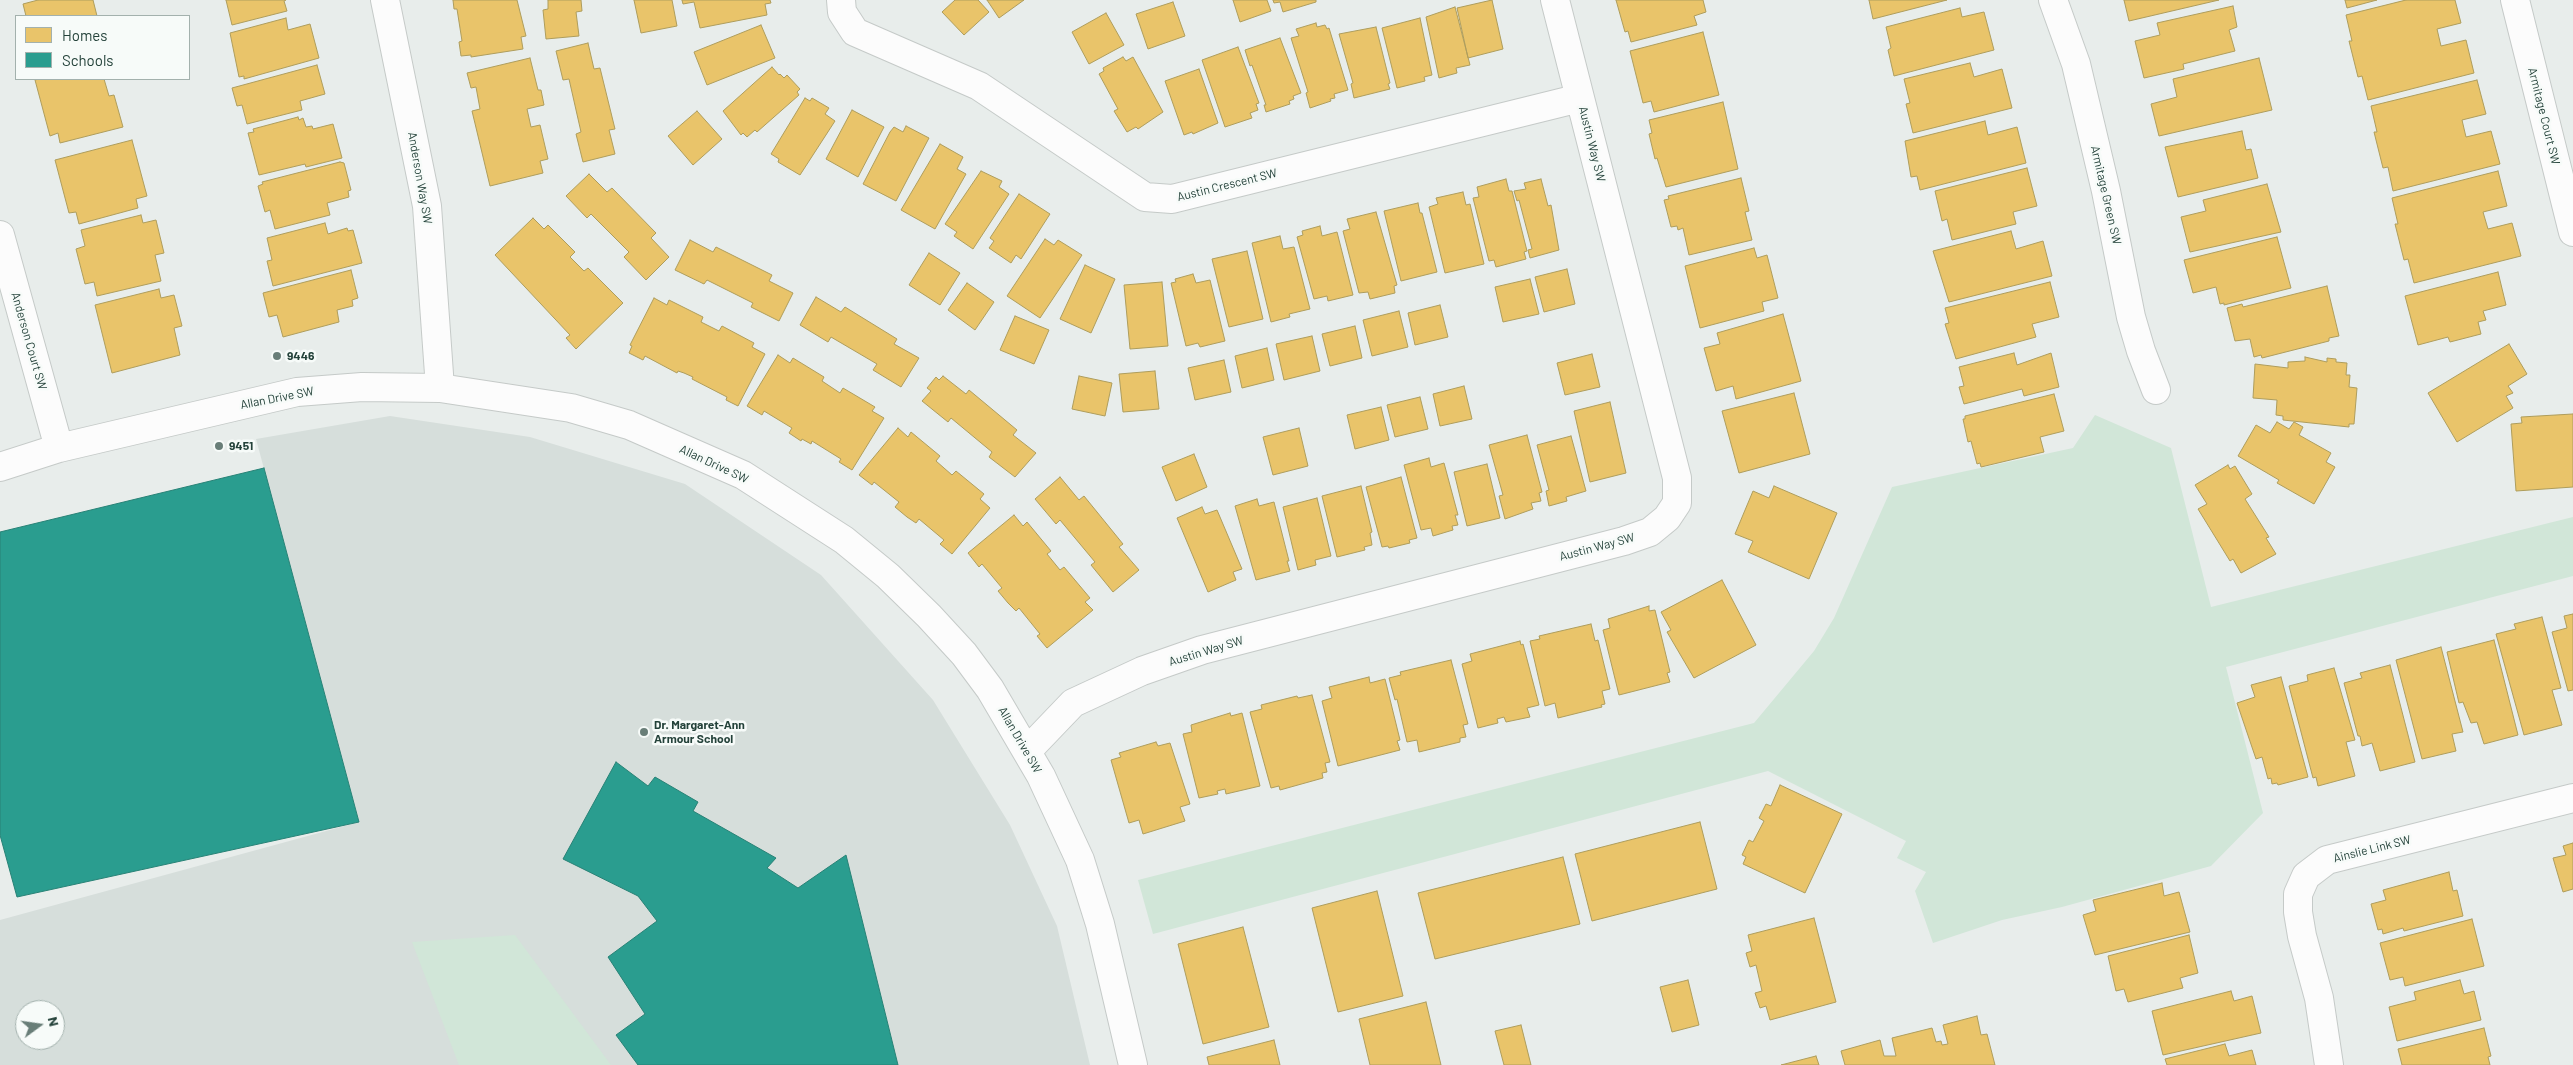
<!DOCTYPE html>
<html>
<head>
<meta charset="utf-8">
<style>
	body { margin:0 }
	#map { position:relative; width:2573px; height:1065px; overflow:hidden; background:#e8edeb; font-family:Barlow,sans-serif }
	canvas { display:block }
	.legend { position:absolute; left:15px; top:15px; width:175px; height:65px; box-sizing:border-box; background:#f7fbf9; border:1px solid #a3b1ad; margin:0; padding:6px 9px; list-style:none; font-size:15px; color:#24423a }
	.legend li { display:flex; align-items:center; gap:10px; height:25px }
	.legend b { width:25px; border:1px solid #a3b1ad }
	.north { position:absolute; left:15px; top:1000px; width:50px; height:50px; box-sizing:border-box; background:#f7fbf9; border:1px solid #a3b1ad; border-radius:50%; rotate:76deg; font-size:14px; font-weight:700; line-height:20px; text-align:center; color:#24423a }
	.north::after { content:''; display:block; margin:auto; width:18px; height:22px; background:#697e78; clip-path:polygon(50% 0,100% 100%,50% 72%,0 100%) }
</style>
</head>
<body>
<div id="map">
<canvas width="2573" height="1065"></canvas>
<ul class="legend">
<li><b style="height:14px;background:#e9c46a"></b>Homes</li>
<li><b style="height:14px;background:#2a9d8f"></b>Schools</li>
</ul>
<div class="north">N</div>
</div>
<script>
const ctx = document.querySelector('canvas').getContext('2d');
ctx.lineJoin = 'round';
function paint(path, color) {
  ctx.fillStyle = color;
  ctx.fill(path, 'evenodd');
}
function poly(rows) {
  const path = new Path2D();
  for (const r of rows) {
    path.moveTo(r[0], r[1]);
    for (let i = 2; i < r.length; i += 2) path.lineTo(r[i], r[i + 1]);
  }
  return path;
}
function stroke(path, color, width, dash) {
  ctx.strokeStyle = color;
  ctx.lineWidth = width;
  ctx.lineCap = dash ? 'butt' : 'round';
  ctx.setLineDash(dash || []);
  ctx.stroke(path);
}
function label(font, color, halo, rows, align = 'center') {
  ctx.font = font + ' Barlow,sans-serif';
  ctx.lineWidth = 5;
  ctx.setLineDash([]);
  ctx.textBaseline = 'middle';
  ctx.strokeStyle = halo;
  ctx.fillStyle = color;
  for (const [text, x, y, turn = 0] of rows) {
    ctx.save();
    ctx.translate(x, y);
    ctx.rotate((+turn || 0) * Math.PI / 180);
    ctx.textAlign = isNaN(turn) ? turn : align;
    if (halo) ctx.strokeText(text, 0, 0);
    ctx.fillText(text, 0, 0);
    ctx.restore();
  }
}
const built = poly([
	[390,416,530,437,685,484,821,575,933,700,1010,825,1057,926,1090,1065,0,1065,0,920,359,822,256,439],
	[25,1010,55,1010,55,1040,25,1040]
]);
const green = poly([
	[2095,415,2171,448,2211,607,2573,517,2573,576,2226,667,2263,813,2211,866,2062,907,2002,920,1933,943,1915,891,1926,872,1897,858,1906,841,1768,771,1153,934,1138,880,1754,723,1814,651,1834,618,1892,487,2073,448],
	[515,935,611,1065,459,1065,412,942]
]);
const homes = poly([
	[38,0,93,0,97,16,26,16,23,4,38,0],
	[226,0,286,0,284,1,287,11,232,25,226,0],
	[453,0,517,0,526,36,521,37,523,49,471,57,471,55,461,56,459,42,462,41,457,9,454,9,453,0],
	[548,0,581,0,582,11,576,12,579,36,546,39,543,10,548,9,548,0],
	[634,0,672,0,677,26,641,33,634,0],
	[682,0,770,0,771,3,765,4,767,15,700,28,694,2,683,4,682,0],
	[955,0,978,0,989,12,964,35,942,12,955,0],
	[987,0,1024,0,999,18,987,0],
	[1233,0,1267,0,1271,11,1240,22,1233,0],
	[1273,0,1316,0,1316,2,1283,12,1280,2,1274,3,1273,0],
	[1492,0,1503,49,1468,58,1457,8,1492,0],
	[1616,0,1703,0,1706,12,1694,16,1697,25,1631,42,1628,31,1625,32,1616,0],
	[1869,0,1947,0,1873,19,1869,0],
	[2124,0,2219,0,2129,21,2124,0],
	[2345,0,2377,0,2347,8,2345,0],
	[2406,0,2455,0,2461,23,2437,29,2441,46,2466,40,2474,73,2368,100,2362,76,2358,77,2349,41,2352,41,2346,15,2406,0],
	[1173,2,1185,36,1148,49,1136,14,1173,2],
	[2233,6,2237,27,2229,30,2235,51,2183,64,2184,69,2144,78,2135,41,2160,35,2157,23,2233,6],
	[1455,7,1470,65,1456,68,1457,73,1439,78,1426,17,1455,7],
	[1960,8,1962,17,1984,12,1994,50,1894,76,1888,50,1891,48,1886,27,1960,8],
	[1106,13,1124,45,1089,64,1072,32,1106,13],
	[286,18,288,30,310,24,319,58,244,79,244,76,239,77,230,33,286,18],
	[1420,18,1432,75,1424,77,1425,81,1397,88,1382,28,1420,18],
	[1316,23,1317,27,1325,25,1327,29,1329,28,1348,90,1334,94,1335,98,1330,99,1331,101,1310,108,1306,93,1308,92,1291,38,1299,36,1296,29,1316,23],
	[761,25,775,58,707,85,694,52,761,25],
	[1376,27,1390,83,1388,84,1390,89,1354,98,1351,84,1353,83,1339,34,1376,27],
	[1703,32,1719,95,1654,112,1651,101,1643,103,1630,51,1703,32],
	[1280,38,1301,93,1293,96,1294,99,1289,101,1290,104,1266,112,1264,105,1266,105,1252,65,1250,66,1245,50,1280,38],
	[588,43,594,69,600,68,615,129,609,130,615,154,583,162,576,134,581,132,569,79,563,80,556,51,588,43],
	[1238,47,1259,103,1256,104,1258,110,1250,113,1252,118,1225,127,1202,60,1238,47],
	[1123,57,1126,61,1133,57,1163,112,1138,129,1136,127,1127,132,1114,111,1118,109,1099,74,1104,71,1103,68,1123,57],
	[530,58,538,90,541,90,544,105,527,109,531,127,540,125,548,159,540,161,543,173,490,186,472,111,480,109,476,87,471,88,467,73,530,58],
	[2259,58,2272,110,2159,136,2151,104,2177,97,2173,79,2259,58],
	[1970,63,1974,77,2002,69,2012,108,1913,133,1906,104,1910,103,1904,79,1970,63],
	[317,65,325,94,300,101,302,110,247,124,242,105,237,106,232,88,317,65],
	[772,67,779,75,780,74,784,78,787,75,800,89,797,92,799,95,757,132,755,130,747,137,743,133,741,135,723,111,772,67],
	[1199,69,1218,123,1193,134,1192,132,1184,135,1165,81,1199,69],
	[39,79,104,79,109,96,114,95,123,127,60,143,58,133,50,136,35,80,39,79],
	[2477,80,2486,114,2462,120,2466,137,2491,131,2500,164,2393,191,2388,167,2383,168,2374,132,2377,132,2371,106,2477,80],
	[805,98,810,101,812,98,829,108,825,114,835,121,800,175,778,162,779,159,771,154,805,98],
	[1723,102,1738,169,1666,187,1657,158,1655,159,1649,134,1652,133,1649,120,1723,102],
	[852,110,884,127,858,177,826,159,852,110],
	[697,111,722,139,693,165,668,136,697,111],
	[298,117,299,120,303,118,306,127,312,126,313,129,333,124,342,158,306,167,305,164,259,175,248,133,254,132,253,129,298,117],
	[1985,121,1988,135,2017,127,2026,163,1920,190,1917,176,1911,177,1905,141,1985,121],
	[906,126,929,138,896,201,863,184,890,132,894,127,903,132,906,126],
	[2242,131,2246,150,2251,149,2258,178,2178,197,2165,147,2242,131],
	[132,140,147,196,136,199,138,208,79,224,76,212,69,213,55,160,132,140],
	[940,144,963,157,957,169,966,174,935,229,901,210,940,144],
	[340,162,344,163,351,190,348,191,349,197,327,203,330,215,275,229,270,210,265,212,258,186,263,184,262,182,340,162],
	[2027,168,2037,206,2013,212,2016,224,1952,240,1947,219,1942,221,1935,191,2027,168],
	[981,171,1002,181,999,187,1009,194,973,249,954,236,957,232,945,224,981,171],
	[2498,171,2507,206,2483,212,2488,229,2512,223,2521,256,2414,283,2408,259,2404,260,2395,224,2398,224,2392,198,2498,171],
	[589,174,607,192,612,188,656,233,651,238,669,257,646,280,624,257,629,252,591,214,587,218,566,196,589,174],
	[1741,178,1749,211,1745,212,1752,240,1689,255,1683,228,1678,230,1677,226,1671,227,1664,200,1669,199,1668,196,1741,178],
	[1506,179,1509,191,1512,191,1527,251,1524,252,1526,259,1496,267,1494,260,1489,261,1473,198,1479,197,1477,187,1506,179],
	[1541,179,1548,206,1551,205,1559,250,1530,258,1528,250,1532,249,1519,200,1517,201,1514,191,1526,189,1524,183,1541,179],
	[2267,184,2281,232,2190,252,2181,217,2206,211,2203,200,2267,184],
	[1463,192,1466,205,1470,204,1484,264,1445,273,1429,207,1438,204,1436,198,1463,192],
	[1019,194,1050,214,1021,259,1016,255,1011,263,989,248,994,241,990,238,1019,194],
	[1418,203,1420,213,1422,213,1437,272,1401,281,1384,211,1418,203],
	[1376,212,1397,285,1394,286,1395,293,1370,299,1368,292,1359,293,1343,231,1350,229,1347,219,1376,212],
	[141,215,143,223,156,220,164,253,155,255,161,281,97,296,94,282,85,284,76,249,85,246,81,230,141,215],
	[533,218,544,229,548,225,575,252,570,257,584,271,588,268,623,303,576,349,566,338,570,335,495,255,533,218],
	[325,223,328,234,347,228,348,231,353,230,362,263,273,286,267,261,272,260,267,238,325,223],
	[1320,226,1322,236,1337,232,1353,295,1328,301,1327,296,1314,299,1297,237,1303,235,1302,231,1320,226],
	[2011,231,2016,249,2043,241,2052,276,1949,302,1933,251,2011,231],
	[1280,236,1283,249,1294,247,1310,309,1289,314,1290,317,1271,322,1252,243,1280,236],
	[2277,237,2291,288,2224,305,2224,303,2220,304,2216,287,2193,293,2184,260,2277,237],
	[1045,239,1054,245,1058,240,1082,255,1040,318,1007,296,1045,239],
	[690,240,713,252,716,247,772,275,769,281,793,293,779,321,751,307,753,303,707,280,704,284,675,270,690,240],
	[1754,248,1757,258,1767,255,1778,298,1762,302,1764,311,1700,328,1685,266,1754,248],
	[1247,251,1263,319,1229,327,1212,259,1247,251],
	[929,253,960,273,940,305,909,285,929,253],
	[1085,265,1115,279,1091,333,1060,319,1085,265],
	[1567,269,1575,304,1544,312,1535,277,1567,269],
	[351,270,358,298,352,300,353,306,337,310,339,322,283,337,277,315,269,317,263,293,351,270],
	[2498,272,2506,305,2483,311,2486,320,2478,322,2481,334,2450,342,2448,337,2418,345,2405,296,2498,272],
	[1193,274,1196,283,1210,280,1225,341,1200,347,1198,343,1186,346,1171,283,1176,282,1175,279,1193,274],
	[1530,279,1539,314,1503,322,1495,287,1530,279],
	[1162,282,1168,346,1130,349,1124,285,1162,282],
	[2050,282,2059,317,2032,324,2036,337,1956,359,1945,324,1949,323,1945,308,2050,282],
	[967,283,994,302,975,330,948,310,967,283],
	[2327,286,2339,336,2329,338,2329,341,2262,358,2261,355,2254,357,2250,339,2235,341,2227,308,2242,304,2243,307,2327,286],
	[159,289,161,298,174,295,182,326,174,328,180,355,112,373,95,305,159,289],
	[816,297,841,312,845,307,897,339,894,344,919,358,901,387,873,370,877,364,831,337,828,342,800,325,816,297],
	[654,298,667,305,669,300,703,317,701,322,719,331,722,326,754,343,752,347,765,354,738,406,726,400,727,397,692,379,693,377,684,373,678,371,677,373,645,356,643,360,629,353,632,346,630,345,654,298],
	[1440,305,1448,337,1415,345,1408,313,1440,305],
	[1399,311,1408,347,1372,356,1363,320,1399,311],
	[1783,314,1801,381,1736,399,1733,386,1716,391,1704,348,1720,344,1717,333,1783,314],
	[1015,316,1049,330,1034,364,1000,350,1015,316],
	[1355,326,1362,358,1330,366,1322,334,1355,326],
	[1312,336,1320,371,1284,380,1276,344,1312,336],
	[2509,344,2527,374,2508,386,2513,393,2506,396,2513,408,2457,442,2428,393,2509,344],
	[1267,348,1274,380,1242,388,1235,356,1267,348],
	[2014,353,2017,365,2051,353,2059,387,2024,396,2022,389,1964,404,1959,387,1964,386,1959,367,2014,353],
	[1592,354,1600,387,1565,395,1557,363,1592,354],
	[778,355,790,363,793,358,824,377,822,381,840,393,843,388,875,407,872,411,884,418,852,470,839,462,841,459,812,441,811,444,802,439,801,441,789,433,792,428,764,411,762,415,747,406,778,355],
	[2305,357,2327,362,2327,358,2336,359,2336,362,2347,363,2346,375,2350,375,2349,387,2357,388,2354,424,2349,424,2349,427,2283,420,2283,416,2276,415,2277,400,2253,398,2255,364,2288,368,2288,362,2305,361,2305,357],
	[1224,360,1231,392,1195,400,1188,368,1224,360],
	[1155,371,1159,409,1123,412,1119,374,1155,371],
	[943,376,966,394,969,390,1017,430,1013,435,1036,453,1015,477,989,457,992,452,951,418,948,422,922,401,931,391,927,388,936,377,939,380,943,376],
	[1079,376,1112,383,1105,416,1072,409,1079,376],
	[1464,386,1472,419,1440,426,1433,394,1464,386],
	[1794,393,1810,454,1739,473,1722,411,1794,393],
	[2054,394,2064,431,2040,437,2044,452,1981,467,1980,463,1977,464,1971,441,1968,442,1963,419,1965,419,1965,416,2054,394],
	[1420,397,1428,429,1395,437,1387,405,1420,397],
	[1610,402,1626,473,1590,482,1574,411,1610,402],
	[1381,407,1389,440,1355,449,1347,415,1381,407],
	[2573,414,2573,487,2516,491,2511,424,2522,423,2521,417,2573,414],
	[2277,422,2289,429,2294,422,2303,427,2299,435,2331,453,2326,462,2335,467,2314,504,2277,483,2279,480,2238,456,2256,425,2270,433,2277,422],
	[898,428,908,437,911,432,940,456,936,461,952,475,956,471,984,494,980,499,990,508,952,554,940,544,944,540,919,519,916,523,907,517,895,507,899,502,874,482,872,485,859,475,898,428],
	[1299,428,1308,466,1273,475,1263,437,1299,428],
	[1527,435,1542,492,1539,493,1541,501,1531,503,1533,509,1505,519,1499,496,1503,495,1489,445,1527,435],
	[1571,436,1586,491,1566,497,1567,501,1549,506,1546,491,1549,490,1537,445,1571,436],
	[1194,454,1207,487,1176,501,1162,467,1194,454],
	[1429,458,1431,467,1444,463,1458,515,1455,515,1458,525,1452,526,1453,530,1433,536,1431,528,1421,530,1404,465,1429,458],
	[1487,464,1500,518,1467,526,1454,472,1487,464],
	[2228,465,2230,469,2235,466,2252,494,2245,499,2269,537,2266,538,2276,554,2241,573,2233,559,2230,561,2198,509,2207,504,2195,485,2228,465],
	[1060,477,1079,500,1084,496,1123,544,1119,547,1139,570,1113,592,1091,565,1095,562,1060,520,1056,524,1035,499,1060,477],
	[1401,477,1417,538,1409,540,1410,543,1389,548,1388,546,1382,547,1366,487,1401,477],
	[1361,486,1372,532,1370,533,1372,545,1364,547,1365,550,1337,557,1322,496,1361,486],
	[1774,486,1837,513,1809,579,1748,552,1753,541,1735,534,1753,491,1769,498,1774,486],
	[1317,498,1331,556,1315,560,1316,565,1298,570,1283,507,1317,498],
	[1257,499,1259,506,1274,502,1289,561,1287,561,1290,571,1256,580,1235,506,1257,499],
	[1202,507,1205,514,1217,510,1242,569,1233,572,1236,580,1208,592,1177,518,1202,507],
	[1014,515,1023,526,1027,522,1051,551,1047,554,1060,570,1064,567,1090,598,1085,602,1093,610,1047,648,1037,636,1040,634,1019,608,1016,611,1008,603,998,591,1002,588,982,564,979,567,968,553,1014,515],
	[1722,580,1756,645,1694,678,1667,632,1671,630,1661,612,1722,580],
	[1649,606,1649,611,1655,610,1670,672,1667,673,1670,682,1619,695,1603,630,1610,628,1608,619,1649,606],
	[2573,614,2573,690,2568,691,2552,632,2567,628,2564,616,2573,614],
	[2542,617,2561,688,2552,690,2562,725,2524,735,2496,634,2516,629,2514,624,2542,617],
	[1591,624,1595,641,1598,640,1610,689,1602,691,1605,704,1601,705,1602,707,1558,718,1555,703,1545,706,1530,641,1540,639,1539,636,1591,624],
	[2494,640,2518,735,2484,744,2477,722,2471,723,2463,702,2459,703,2447,652,2494,640],
	[1520,641,1521,645,1523,644,1539,705,1527,708,1530,717,1506,722,1504,717,1497,719,1498,723,1478,728,1462,664,1472,661,1470,654,1520,641],
	[2441,647,2463,732,2452,734,2456,751,2422,759,2396,660,2441,647],
	[1451,660,1468,724,1463,725,1466,737,1460,738,1460,742,1419,752,1417,740,1407,742,1397,699,1395,700,1389,678,1401,675,1400,672,1451,660],
	[2390,665,2415,762,2380,771,2372,743,2362,746,2360,736,2358,736,2344,683,2362,678,2360,673,2390,665],
	[2334,668,2355,740,2346,742,2355,776,2318,786,2316,777,2313,778,2289,686,2308,681,2307,675,2334,668],
	[1369,677,1370,683,1385,679,1400,740,1397,741,1400,750,1338,766,1322,701,1332,698,1329,687,1369,677],
	[2281,677,2308,777,2278,785,2277,783,2272,784,2271,778,2268,779,2262,757,2256,759,2237,703,2255,697,2251,685,2281,677],
	[1312,695,1330,762,1325,763,1327,772,1322,773,1323,778,1280,790,1279,786,1271,788,1250,712,1262,709,1261,705,1297,696,1298,698,1312,695],
	[1230,713,1231,716,1242,713,1260,786,1226,794,1225,789,1217,791,1218,794,1199,798,1183,734,1192,732,1191,725,1230,713],
	[1156,742,1158,746,1170,743,1190,804,1180,807,1185,821,1143,834,1139,820,1129,823,1111,760,1121,757,1119,753,1156,742],
	[1780,785,1842,814,1805,893,1743,864,1746,857,1742,855,1749,840,1753,842,1764,821,1759,818,1766,804,1771,806,1780,785],
	[1700,822,1717,889,1592,921,1575,854,1700,822],
	[2573,843,2573,889,2563,892,2553,858,2566,855,2563,846,2573,843],
	[1563,857,1580,924,1435,959,1418,893,1563,857],
	[2449,872,2453,891,2457,890,2463,916,2404,931,2403,928,2383,934,2382,929,2378,930,2371,904,2386,900,2383,890,2449,872],
	[2162,883,2164,896,2179,892,2190,932,2095,955,2083,915,2096,911,2093,900,2162,883],
	[1377,891,1403,996,1338,1012,1312,908,1377,891],
	[1814,918,1836,1002,1770,1020,1766,1006,1760,1008,1755,993,1762,991,1756,965,1750,967,1746,953,1752,951,1748,935,1814,918],
	[2472,919,2484,966,2405,986,2403,977,2390,980,2380,943,2472,919],
	[1243,927,1269,1027,1203,1044,1178,944,1243,927],
	[2189,935,2198,973,2180,978,2183,988,2128,1002,2124,989,2116,991,2108,956,2189,935],
	[1688,980,1699,1025,1672,1032,1660,987,1688,980],
	[2460,980,2464,994,2474,991,2481,1020,2397,1041,2389,1007,2416,1000,2414,992,2460,980],
	[2231,991,2234,1001,2252,996,2261,1033,2163,1055,2152,1011,2231,991],
	[1426,1002,1441,1065,1370,1065,1359,1019,1426,1002],
	[1977,1016,1981,1035,1987,1034,1995,1065,1845,1065,1841,1051,1880,1040,1884,1056,1896,1056,1892,1038,1932,1028,1936,1042,1941,1041,1942,1045,1948,1044,1943,1025,1977,1016],
	[1521,1025,1531,1065,1504,1065,1495,1031,1521,1025],
	[2484,1028,2491,1056,2488,1057,2490,1065,2402,1065,2398,1049,2484,1028],
	[1274,1040,1280,1065,1209,1065,1207,1057,1274,1040],
	[2225,1044,2229,1056,2252,1050,2256,1065,2167,1065,2165,1059,2225,1044],
	[1816,1056,1819,1065,1781,1065,1816,1056]
]);
const schools = poly([
	[264,468,359,822,17,897,0,835,0,532,264,468],
	[616,762,648,786,655,777,698,802,693,811,776,858,767,868,798,888,846,855,898,1065,638,1065,616,1035,645,1014,608,957,657,921,638,896,563,859,616,762]
]);
const minor = poly([
	[385,0,427,206,440,388],
	[841,0,842,12,855,32,979,86,1145,197,1172,199,1580,98],
	[2053,0,2076,64,2106,191,2131,317,2141,351,2156,390],
	[2515,0,2573,232],
	[0,235,59,448],
	[0,467,59,448,297,392,362,387,440,388,571,408,629,425,743,475,844,540,888,576,929,616,964,654,990,689,1041,776,1080,860,1100,924,1133,1065],
	[1028,750,1073,703,1142,671,1202,650,1624,541,1650,532,1667,518,1677,503,1677,478,1555,0],
	[2329,1065,2319,998,2302,936,2298,912,2298,894,2306,876,2327,860,2573,798]
]);
const markers = [
	[277,356,5,"#697e78"],
	[219,446,5,"#697e78"],
	[644,732,5,"#697e78"]
];
const streetNames = [
	["Armitage Court SW",2544,116,76],
	["Austin Way SW",1592,144,76],
	["Anderson Way SW",420,178,80],
	["Austin Crescent SW",1227,185,-14],
	["Armitage Green SW",2106,195,77],
	["Anderson Court SW",29,341,74],
	["Allan Drive SW",277,398,-11],
	["Allan Drive SW",714,464,25],
	["Austin Way SW",1597,547,-15],
	["Austin Way SW",1206,651,-17],
	["Allan Drive SW",1020,740,60],
	["Ainslie Link SW",2372,849,-14]
];
const poiNames = [
	["9446",287,356],
	["9451",229,446],
	["Dr. Margaret-Ann",654,725],
	["Armour School",654,739]
];
paint(built, '#d6dedb');
paint(green, '#d1e6d8');
paint(homes, '#e9c46a');
stroke(homes, '#ae9d5c', 1);
paint(schools, '#2a9d8f');
stroke(schools, '#288276', 1);
stroke(minor, '#c5cac8', 30);
stroke(minor, '#fcfcfc', 28);
for (const [x, y, r, color] of markers) {
  const dot = new Path2D();
  dot.arc(x, y, r, 0, 2 * Math.PI);
  ctx.fillStyle = color;
  ctx.fill(dot);
  stroke(dot, '#f7fbf9', 2);
}
label('12px', '#24423a', '#f7fbf9', streetNames);
label('bold 12px', '#24423a', '#f7fbf9', poiNames, 'left');
</script>
</body>
</html>
